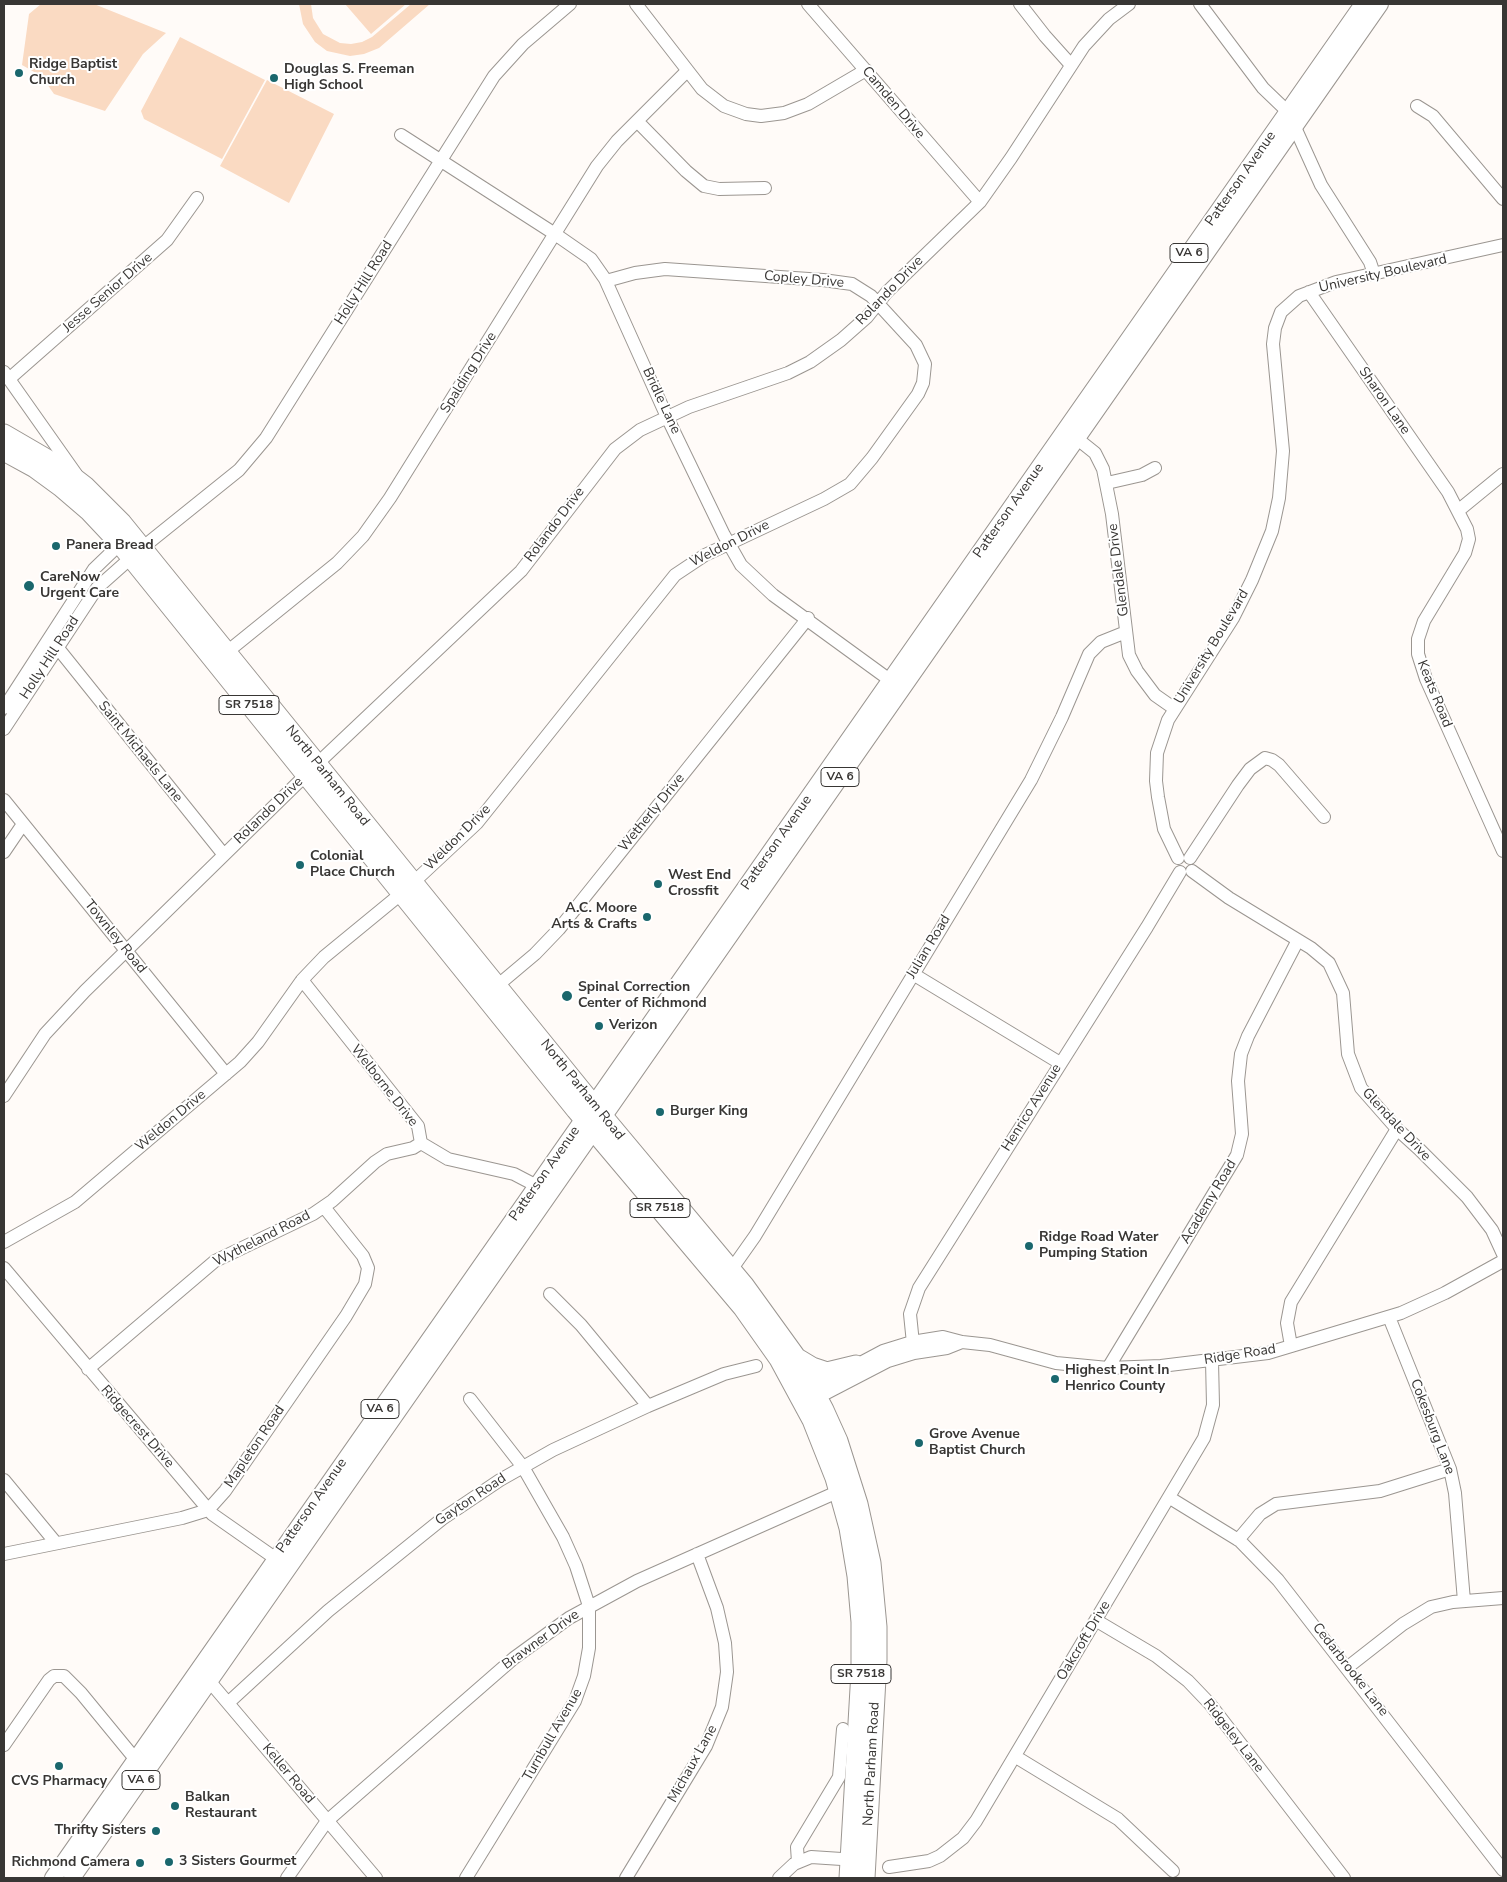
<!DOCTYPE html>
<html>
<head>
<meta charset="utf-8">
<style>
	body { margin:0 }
	#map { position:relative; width:1507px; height:1882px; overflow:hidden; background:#fffbf8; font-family:"Nunito Sans",sans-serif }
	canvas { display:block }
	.frame { position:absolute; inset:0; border:5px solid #383634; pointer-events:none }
</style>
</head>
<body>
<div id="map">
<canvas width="1507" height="1882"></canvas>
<div class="frame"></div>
</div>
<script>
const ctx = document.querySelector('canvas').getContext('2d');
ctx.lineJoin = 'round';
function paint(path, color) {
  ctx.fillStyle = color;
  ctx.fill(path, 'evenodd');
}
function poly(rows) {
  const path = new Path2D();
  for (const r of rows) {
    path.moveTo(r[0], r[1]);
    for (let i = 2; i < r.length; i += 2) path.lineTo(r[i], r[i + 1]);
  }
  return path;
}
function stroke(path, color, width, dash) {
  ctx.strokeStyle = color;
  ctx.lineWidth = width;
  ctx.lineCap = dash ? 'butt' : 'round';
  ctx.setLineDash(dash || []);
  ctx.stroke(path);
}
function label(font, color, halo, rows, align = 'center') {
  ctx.font = font + ' "Nunito Sans",sans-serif';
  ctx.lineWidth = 4;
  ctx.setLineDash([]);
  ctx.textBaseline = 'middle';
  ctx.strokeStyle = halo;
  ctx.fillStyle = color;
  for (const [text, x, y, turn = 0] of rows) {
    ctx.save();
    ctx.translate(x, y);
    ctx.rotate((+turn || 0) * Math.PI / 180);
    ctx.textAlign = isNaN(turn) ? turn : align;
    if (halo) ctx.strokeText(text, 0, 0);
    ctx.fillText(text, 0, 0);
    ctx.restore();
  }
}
const green = poly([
	[41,4,94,4,166,33,143,54,105,111,54,94,47,84,36,73,22,65,29,14],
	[299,4,311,4,313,18,323,34,340,43,351,44,362,42,372,37,411,4,430,4,379,48,364,54,350,56,327,51,315,42,303,24],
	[345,4,406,4,371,34],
	[180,37,265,80,222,159,144,119,141,111],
	[267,80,334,114,289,203,220,166]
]);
const minor = poly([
	[636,4,702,89,724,106,746,114,761,116,784,113,808,104,866,70],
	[808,4,980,202],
	[1020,4,1045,36,1071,65],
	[1200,4,1263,88,1288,112,1321,185,1370,262,1374,274],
	[1417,106,1433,116,1503,199],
	[637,121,686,171,704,186,719,189,765,188],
	[401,135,555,234,591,259,605,279,667,417,724,535,741,565,773,595,898,686],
	[1309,292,1448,492,1467,529,1469,539,1465,553,1424,621,1418,639,1418,654,1426,679,1503,851],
	[4,372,76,474],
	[9,379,167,240,197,198],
	[1070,433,1095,453,1103,469,1112,514,1129,655,1137,671,1155,695,1175,709],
	[1107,483,1142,475,1155,468],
	[1459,510,1503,474],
	[57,647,224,855],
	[227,652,337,563,363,536,390,498,597,166,617,141,687,71],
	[4,708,94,569,120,544,128,545],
	[4,729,97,588,142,548,239,470,266,438,494,76,523,44,570,4],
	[4,800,226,1074],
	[4,852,23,824],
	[1178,858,1164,829,1158,797,1156,781,1157,753,1168,720,1233,618,1252,580,1272,531,1279,498,1283,451,1273,344,1275,328,1281,312,1299,296,1336,282,1503,245],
	[1190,858,1238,785,1250,769,1265,758,1272,760,1279,765,1324,817],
	[1192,871,1229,898,1311,948,1329,963,1343,993,1348,1054,1361,1088,1397,1129,1419,1149,1467,1197,1492,1230,1503,1254],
	[913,974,1060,1063],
	[302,980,418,1126,421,1143,448,1159,514,1174,537,1186],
	[491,991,535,954,559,929,808,618],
	[4,1096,45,1034,85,991,317,764,521,571,615,449,640,430,689,407,788,373,810,362,841,340,867,317,887,292,980,202,1011,158,1084,46,1109,19,1129,4],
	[4,1242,75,1202,240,1062,258,1042,302,980,324,957,402,893,477,823,675,575,705,555,824,499,850,484,872,458,918,394,923,383,925,364,916,345,871,296,852,284,823,280,665,269,635,273,606,281],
	[4,1268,212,1514,282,1563],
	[731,1270,755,1236,1031,780,1062,717,1089,654,1101,642,1126,632],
	[550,1294,581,1325,648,1406],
	[1389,1317,1450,1469,1455,1493,1464,1601],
	[1291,1346,1287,1323,1291,1302,1397,1129],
	[914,1353,910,1314,919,1288,1147,927,1180,872],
	[1108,1368,1237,1155,1242,1134,1238,1081,1241,1054,1248,1036,1298,940],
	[88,1369,215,1261,313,1214,332,1201,375,1162,387,1154,413,1148,421,1143],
	[806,1392,883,1351,912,1342,943,1337,962,1342,990,1345,1056,1363,1108,1368,1161,1366,1268,1353,1401,1313,1445,1293,1503,1261],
	[811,1401,888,1361,914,1353,947,1348,962,1342],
	[4,1480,56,1543],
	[1170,1498,1240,1541,1278,1580,1503,1870],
	[1238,1540,1260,1514,1276,1504,1380,1491,1450,1469],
	[4,1554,182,1518,208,1510,225,1491,346,1316,365,1284,368,1268,363,1256,324,1207],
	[1097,1621,1156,1656,1188,1681,1210,1704,1344,1878],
	[1348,1667,1403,1624,1431,1607,1453,1602,1503,1598],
	[205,1676,376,1878],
	[228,1703,328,1611,442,1519,500,1480,553,1450,648,1406,724,1374,756,1366],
	[4,1745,49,1680,54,1676,64,1676,81,1693,141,1766],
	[1016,1757,1118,1819,1173,1871],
	[798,1862,797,1847,839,1777,843,1729],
	[889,1867,929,1861,940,1856,963,1838,976,1821,1204,1438,1213,1405,1212,1361],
	[287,1878,327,1821,514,1658,569,1618,637,1581,844,1489],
	[466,1878,575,1701,584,1676,589,1648,589,1606,576,1566,563,1537,523,1467,470,1399],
	[626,1878,706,1746,722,1707,727,1672,725,1643,717,1608,697,1554],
	[779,1878,794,1864,811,1857,857,1860]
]);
const major = poly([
	[53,1878,1363,4],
	[72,1878,1380,4]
]);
const highway = poly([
	[4,434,59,466,85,486,122,523,587,1097,744,1285,796,1357,824,1410,838,1441,858,1504,871,1563,877,1627,877,1660,865,1878],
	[4,451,35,468,61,487,89,511,120,544,576,1110,743,1308,779,1359,812,1420,835,1478,849,1528,857,1576,861,1622,861,1671,849,1878],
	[797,1358,812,1367,827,1372,856,1365]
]);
const markers = [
	[19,73,5,"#1a676d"],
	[274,78,5,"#1a676d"],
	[56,546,5,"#1a676d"],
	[29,586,6,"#1a676d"],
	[300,865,5,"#1a676d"],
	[658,884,5,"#1a676d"],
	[647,917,5,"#1a676d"],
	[567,996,6,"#1a676d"],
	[599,1026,5,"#1a676d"],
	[660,1112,5,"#1a676d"],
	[1029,1246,5,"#1a676d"],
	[1055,1379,5,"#1a676d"],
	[919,1443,5,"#1a676d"],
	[59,1766,5,"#1a676d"],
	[175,1806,5,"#1a676d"],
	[156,1831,5,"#1a676d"],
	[169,1862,5,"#1a676d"],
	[140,1863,5,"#1a676d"]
];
const shields = [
	[1189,253,38],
	[249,705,60],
	[840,777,38],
	[660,1208,60],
	[380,1409,38],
	[861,1674,60],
	[141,1780,38]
];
const shieldNames = [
	["VA 6",1189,253],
	["SR 7518",249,705],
	["VA 6",840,777],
	["SR 7518",660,1208],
	["VA 6",380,1409],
	["SR 7518",861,1674],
	["VA 6",141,1780]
];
const poiNames = [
	["Ridge Baptist",29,65],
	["Church",29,81],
	["Douglas S. Freeman",284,70],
	["High School",284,86],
	["Panera Bread",66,546],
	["CareNow",40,578],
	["Urgent Care",40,594],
	["Colonial",310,857],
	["Place Church",310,873],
	["West End",668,876],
	["Crossfit",668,892],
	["A.C. Moore",637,909,"right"],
	["Arts & Crafts",637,925,"right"],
	["Spinal Correction",578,988],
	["Center of Richmond",578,1004],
	["Verizon",609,1026],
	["Burger King",670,1112],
	["Ridge Road Water",1039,1238],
	["Pumping Station",1039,1254],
	["Highest Point In",1065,1371],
	["Henrico County",1065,1387],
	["Grove Avenue",929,1435],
	["Baptist Church",929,1451],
	["CVS Pharmacy",59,1782,"center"],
	["Balkan",185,1798],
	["Restaurant",185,1814],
	["Thrifty Sisters",146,1831,"right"],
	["3 Sisters Gourmet",179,1862],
	["Richmond Camera",130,1863,"right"]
];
const streetNames = [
	["Camden Drive",893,103,50],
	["Patterson Avenue",1241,179,-55],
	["University Boulevard",1383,274,-13],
	["Copley Drive",804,280,5],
	["Holly Hill Road",364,283,-58],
	["Rolando Drive",890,291,-46],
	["Jesse Senior Drive",108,293,-41],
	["Spalding Drive",469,373,-58],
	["Bridle Lane",661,401,65],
	["Sharon Lane",1384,401,55],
	["Patterson Avenue",1009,511,-55],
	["Rolando Drive",555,525,-53],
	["Weldon Drive",730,544,-27],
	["Glendale Drive",1119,570,-97],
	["University Boulevard",1212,647,-59],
	["Holly Hill Road",50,658,-57],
	["Keats Road",1434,694,68],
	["Saint Michaels Lane",140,752,51],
	["North Parham Road",327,776,51],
	["Rolando Drive",269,811,-44],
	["Wetherly Drive",652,813,-51],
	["Weldon Drive",458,838,-45],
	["Patterson Avenue",777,843,-55],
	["Townley Road",115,937,51],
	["Julian Road",929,947,-59],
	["Welborne Drive",384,1086,52],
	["North Parham Road",582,1090,51],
	["Henrico Avenue",1032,1108,-58],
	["Weldon Drive",171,1121,-40],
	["Glendale Drive",1396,1125,47],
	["Patterson Avenue",545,1174,-55],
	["Academy Road",1209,1202,-59],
	["Wytheland Road",262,1239,-27],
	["Ridge Road",1240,1355,-9],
	["Ridgecrest Drive",137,1427,49],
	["Cokesburg Lane",1432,1427,69],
	["Mapleton Road",255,1447,-56],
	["Gayton Road",471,1500,-34],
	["Patterson Avenue",312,1506,-55],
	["Brawner Drive",541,1640,-36],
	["Oakcroft Drive",1084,1641,-59],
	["Cedarbrooke Lane",1350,1670,52],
	["Turnbull Avenue",553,1735,-60],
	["Ridgeley Lane",1233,1736,52],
	["Michaux Lane",693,1764,-61],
	["North Parham Road",872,1764,-87],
	["Keller Road",288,1774,50]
];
paint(green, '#fadac2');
stroke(minor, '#9b9691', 14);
stroke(major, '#9b9691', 18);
stroke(highway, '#9b9691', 21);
stroke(minor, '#fff', 12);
stroke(major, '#fff', 16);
stroke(highway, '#fff', 19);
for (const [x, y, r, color] of markers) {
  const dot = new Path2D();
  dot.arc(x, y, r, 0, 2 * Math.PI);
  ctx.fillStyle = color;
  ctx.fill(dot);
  stroke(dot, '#fff', 2);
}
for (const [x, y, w] of shields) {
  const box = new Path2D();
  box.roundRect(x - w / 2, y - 9.5, w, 19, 4);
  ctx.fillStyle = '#fff';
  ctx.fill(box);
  stroke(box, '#383634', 1);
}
label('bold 12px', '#383634', null, shieldNames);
label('bold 14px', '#383634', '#fff', poiNames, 'left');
label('14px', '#383634', '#fff', streetNames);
</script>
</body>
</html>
